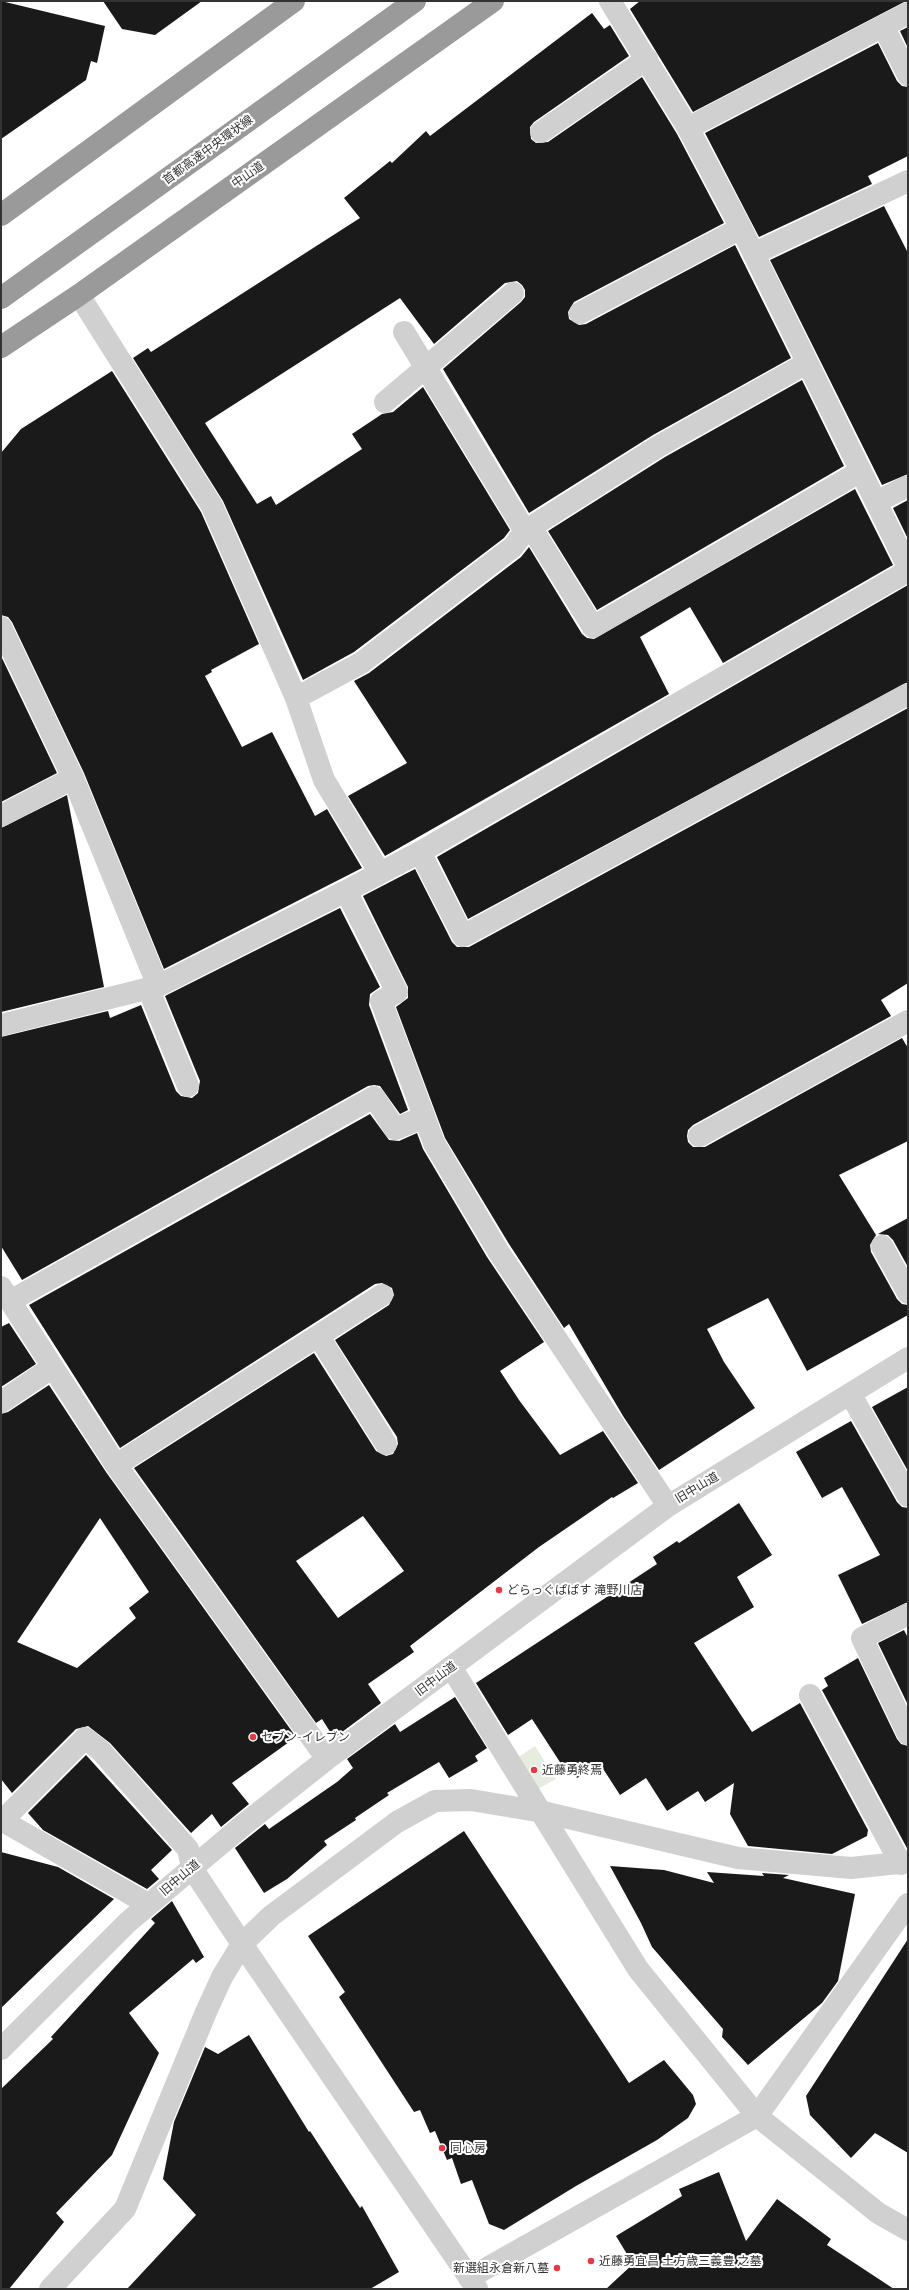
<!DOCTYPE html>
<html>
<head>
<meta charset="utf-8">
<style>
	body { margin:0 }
	#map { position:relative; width:909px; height:2290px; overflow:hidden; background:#fff; font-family:Quicksand,sans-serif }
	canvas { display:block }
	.frame { position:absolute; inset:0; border:2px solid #333; pointer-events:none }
</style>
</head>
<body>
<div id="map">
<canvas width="909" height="2290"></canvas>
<div class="frame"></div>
</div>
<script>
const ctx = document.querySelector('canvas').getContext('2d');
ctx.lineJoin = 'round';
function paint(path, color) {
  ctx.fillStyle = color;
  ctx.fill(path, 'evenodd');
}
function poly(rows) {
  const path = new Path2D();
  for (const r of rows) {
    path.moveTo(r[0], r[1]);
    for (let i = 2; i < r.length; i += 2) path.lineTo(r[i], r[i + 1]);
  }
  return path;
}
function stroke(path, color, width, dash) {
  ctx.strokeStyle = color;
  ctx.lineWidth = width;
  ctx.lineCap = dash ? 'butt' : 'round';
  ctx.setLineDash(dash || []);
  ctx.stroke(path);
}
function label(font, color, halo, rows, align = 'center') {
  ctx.font = font + ' Quicksand,"Noto Sans JP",sans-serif';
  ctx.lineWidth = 4;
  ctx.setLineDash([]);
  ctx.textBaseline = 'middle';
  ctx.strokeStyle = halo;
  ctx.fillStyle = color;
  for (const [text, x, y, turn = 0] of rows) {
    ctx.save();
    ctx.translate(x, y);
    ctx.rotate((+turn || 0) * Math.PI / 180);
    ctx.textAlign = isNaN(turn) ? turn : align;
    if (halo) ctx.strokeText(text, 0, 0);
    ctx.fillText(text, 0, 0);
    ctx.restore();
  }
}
const green = poly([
	[535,1746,556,1779,534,1791,514,1760]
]);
const building = poly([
	[1,1,105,26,97,63,91,61,86,80,1,139],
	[103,1,202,1,155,35,122,29],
	[640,1,906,1,693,112,630,9],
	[592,13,604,29,610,25,629,56,534,122,530,127,531,139,536,143,548,142,642,77,677,134,724,223,574,302,568,312,569,319,579,325,586,324,735,245,791,358,653,435,529,513,443,369,521,302,525,297,525,290,522,285,517,281,505,283,434,344,400,298,205,423,257,504,271,496,276,505,362,449,352,434,382,414,393,412,423,387,510,530,504,538,354,652,303,680,223,501,133,358,148,348,151,352,360,218,344,198,390,161,392,163,426,131,430,136],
	[908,27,908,48,900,31],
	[878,43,897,81,902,86,908,87,908,156,868,176,872,184,759,237,705,133],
	[884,206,908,253,908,474,882,485,770,260],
	[112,371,201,512,259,644,211,670,212,672,205,676,242,747,272,732,315,816,327,809,362,868,164,969,84,773,12,622,8,617,1,615,1,453,21,429],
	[802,380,844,466,597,610,548,531,665,457],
	[855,489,893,565,723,663,690,607,640,637,669,694,385,856,348,796,407,763,354,681,369,673,521,557,529,547,582,634,587,638,594,639],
	[908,500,908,539,893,508],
	[908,585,908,682,468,919,437,857],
	[1,656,57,773,1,802],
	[908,708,908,983,881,1000,891,1016,693,1125,688,1130,687,1136,688,1142,693,1147,705,1147,902,1038,908,1048,908,1141,839,1175,876,1235,870,1245,871,1252,897,1299,902,1304,908,1305,908,1315,807,1371,768,1298,707,1329,724,1362,755,1408,659,1470,623,1416,569,1324,564,1328,509,1244,445,1138,396,1007,408,998,408,987,363,896,415,869,452,942,457,947,469,947],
	[67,795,104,987,1,1012,1,828],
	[340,908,380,987,370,994,369,1005,408,1110,400,1114,380,1086,374,1085,368,1086,22,1280,1,1246,1,1037,108,1011,110,1018,141,1005,176,1091,181,1096,192,1098,198,1093,200,1081,165,996],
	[370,1114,389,1140,399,1141,417,1133,423,1149,487,1257,544,1342,500,1371,519,1400,560,1455,603,1431,638,1483,613,1498,612,1497,539,1547,410,1646,414,1652,368,1684,381,1703,334,1738,322,1719,316,1723,134,1468,314,1353,376,1451,386,1456,393,1454,398,1444,397,1437,335,1340,389,1305,394,1295,392,1288,382,1283,375,1284,120,1448,29,1305],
	[363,1516,404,1571,338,1618,296,1561],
	[908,1218,908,1267,893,1240,888,1235,878,1234],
	[9,1323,36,1364,1,1387,1,1327],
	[49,1385,106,1472,296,1737,232,1783,249,1804,221,1827,212,1814,191,1833,110,1743,88,1726,76,1729,12,1793,1,1779,1,1414,8,1412],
	[100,1518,149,1592,129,1608,136,1618,77,1668,17,1642],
	[908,1387,908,1471,872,1407],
	[851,1421,897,1502,902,1507,908,1508,908,1602,862,1624,838,1575,880,1555,842,1487,822,1498,796,1452],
	[739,1503,772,1555,737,1577,754,1607,694,1643,752,1732,800,1703,868,1830,867,1836,832,1854,748,1846,730,1814,734,1783,705,1802,698,1791,667,1811,646,1778,620,1795,600,1764,577,1778,572,1770,567,1773,532,1719,508,1735,476,1683,657,1564,653,1557,677,1541,679,1543],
	[904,1630,908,1638,908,1705,878,1643],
	[858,1658,897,1739,901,1744,908,1746,908,1850,822,1690,828,1686,824,1678],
	[455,1697,487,1748,475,1756,478,1761,449,1778,439,1762,387,1793,389,1795,355,1818,356,1820,324,1841,327,1845,287,1879,264,1893,235,1848,265,1824,269,1829,337,1782,353,1768,347,1759,395,1724,400,1732],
	[86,1755,172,1850,151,1870,159,1879,147,1889,43,1830,28,1813],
	[464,1831,629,2083,664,2060,693,2095,696,2104,688,2118,657,2140,576,2186,504,2230,489,2224,472,2180,461,2184,452,2158,447,2160,435,2131,430,2133,420,2110,414,2112,339,1997,345,1992,308,1936],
	[1,1852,58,1867,114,1899,1,2008],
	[610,1866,664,1870,714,1883,707,1872,764,1876,762,1873,789,1875,783,1878,855,1894,838,1981,822,2003,748,2065,722,2037,723,2029,652,1947,641,1923],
	[172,1901,204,1957,196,1963,193,1959,129,2013,159,2053,112,2155,56,2213,64,2222,9,2289,1,2289,1,2089,53,2039,51,2037,155,1923,151,1919],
	[908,1939,908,2153,875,2133,851,2158,810,2115,806,2096],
	[249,2035,309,2132,310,2131,360,2208,362,2206,399,2272,370,2289,127,2289,196,2215,163,2179,174,2122,205,2047,218,2054],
	[719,2172,746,2241,777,2199,831,2239,827,2245,894,2289,606,2289,633,2264,616,2236,682,2196,679,2189]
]);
const minor = poly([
	[610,1,688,128,741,228,908,567],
	[883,26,908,75],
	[688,128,908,13],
	[541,132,647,59],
	[755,253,908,181],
	[79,295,212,506,296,698,324,780,380,873],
	[580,313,741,228],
	[404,332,525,531],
	[385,402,513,293],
	[876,502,908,486],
	[531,527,593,627,861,471],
	[1,627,73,778,158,986],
	[296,698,361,663,513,547,525,531,531,527,659,446,807,363],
	[1,816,73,778],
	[420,852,463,936,908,694],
	[346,891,397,992,381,1001,434,1143,498,1251,668,1506],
	[148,988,188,1086],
	[1,1025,158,986,346,891,420,852,908,571],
	[699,1136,908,1021],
	[882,1246,908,1293],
	[1,1287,116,1465,327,1759],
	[10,1301,374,1097,395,1129,424,1117],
	[319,1337,386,1444],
	[851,1395,908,1496],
	[1,1402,53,1367],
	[116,1465,382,1295],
	[908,1614,862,1638,908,1734],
	[451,1667,638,1969,757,2116,878,2213,908,2230],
	[810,1695,901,1864],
	[1,1820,148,1904],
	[3,1820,85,1738,101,1751,188,1849,192,1868,242,1944,477,2289],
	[1,2049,128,1922,242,1826,327,1759,668,1506,908,1358],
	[469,2278,757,2116,908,1904],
	[50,2289,125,2209,206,2012,222,1977,242,1944,271,1916,397,1822,435,1801,471,1800,543,1812,738,1858,851,1868,908,1862]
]);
const highway = poly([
	[1,215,294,1],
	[1,298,415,1],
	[1,347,79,295,493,1]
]);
const markers = [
	[499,1590,4,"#e63946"],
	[253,1737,4,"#e63946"],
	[534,1770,4,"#e63946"],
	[442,2148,4,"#e63946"],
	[591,2261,4,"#e63946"],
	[557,2268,4,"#e63946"]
];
const streetNames = [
	["首都高速中央環状線",208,150,-36],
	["中山道",248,175,-35],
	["旧中山道",697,1488,-31],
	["旧中山道",436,1679,-37],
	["旧中山道",180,1878,-40]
];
const poiNames = [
	["どらっぐぱぱす 滝野川店",507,1590],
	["セブン-イレブン",261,1737],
	["近藤勇終焉",542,1770],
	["同心房",450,2148],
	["近藤勇宜昌 土方歳三義豊 之墓",599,2261],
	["新選組永倉新八墓",549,2268,"right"]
];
paint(green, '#e6ecdf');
paint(building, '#1a1a1a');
stroke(minor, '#d0d0d0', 22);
stroke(highway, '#9a9a9a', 22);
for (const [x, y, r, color] of markers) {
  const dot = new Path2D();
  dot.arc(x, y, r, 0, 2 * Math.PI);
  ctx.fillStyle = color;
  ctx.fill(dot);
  stroke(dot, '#fff', 1.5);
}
label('12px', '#333', '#fff', streetNames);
label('12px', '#333', '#fff', poiNames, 'left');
</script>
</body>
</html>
